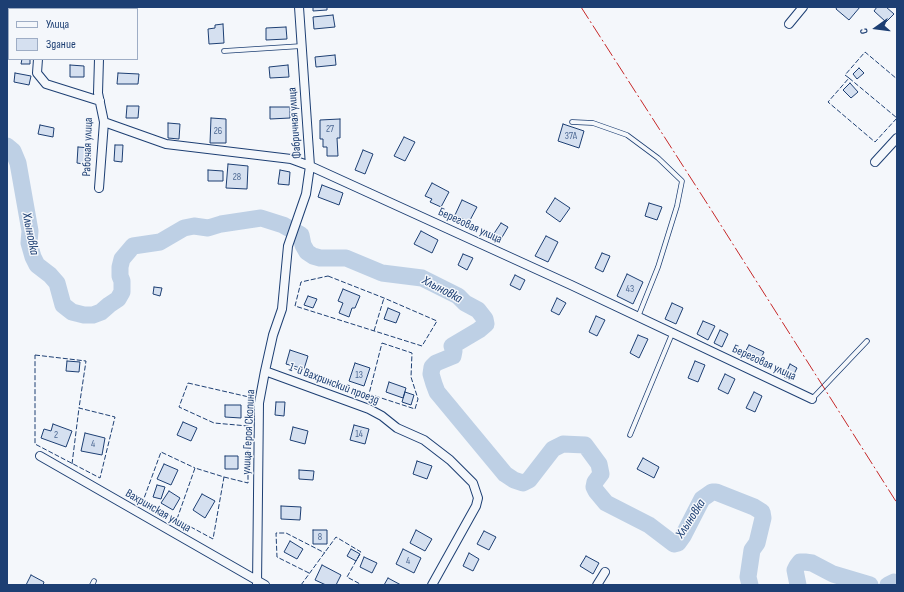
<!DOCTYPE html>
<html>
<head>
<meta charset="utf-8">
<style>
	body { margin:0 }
	#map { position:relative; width:904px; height:592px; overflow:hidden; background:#f4f7fb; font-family:"Sofia Sans Condensed",sans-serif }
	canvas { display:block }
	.frame { position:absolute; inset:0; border:8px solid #1d3f73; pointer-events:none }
	.legend { position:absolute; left:8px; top:8px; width:130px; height:52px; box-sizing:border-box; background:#f4f7fb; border:1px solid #9eadc5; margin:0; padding:5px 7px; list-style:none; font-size:12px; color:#1d3f73 }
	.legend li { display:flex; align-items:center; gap:8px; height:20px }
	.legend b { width:20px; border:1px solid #9eadc5 }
	.north { position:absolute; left:856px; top:8px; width:40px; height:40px; -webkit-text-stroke:3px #f4f7fb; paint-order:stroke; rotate:256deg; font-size:11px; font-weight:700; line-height:16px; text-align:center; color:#1d3f73 }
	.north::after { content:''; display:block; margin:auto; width:14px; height:18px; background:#1d3f73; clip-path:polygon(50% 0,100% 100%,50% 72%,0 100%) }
</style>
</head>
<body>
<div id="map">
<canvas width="904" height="592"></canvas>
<div class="frame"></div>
<ul class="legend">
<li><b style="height:5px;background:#f4f7fb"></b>Улица</li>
<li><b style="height:11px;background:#d5e0f0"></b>Здание</li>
</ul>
<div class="north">С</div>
</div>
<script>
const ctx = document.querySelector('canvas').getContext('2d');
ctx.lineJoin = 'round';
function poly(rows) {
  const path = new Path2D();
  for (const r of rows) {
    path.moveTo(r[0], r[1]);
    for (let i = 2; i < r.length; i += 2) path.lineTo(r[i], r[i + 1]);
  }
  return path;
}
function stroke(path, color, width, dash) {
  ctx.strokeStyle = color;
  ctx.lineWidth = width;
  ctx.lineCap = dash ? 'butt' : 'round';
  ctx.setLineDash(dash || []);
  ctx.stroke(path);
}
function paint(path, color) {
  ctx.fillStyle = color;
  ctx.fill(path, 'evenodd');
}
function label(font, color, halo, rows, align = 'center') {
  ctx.font = font + ' "Sofia Sans Condensed",sans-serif';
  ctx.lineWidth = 3;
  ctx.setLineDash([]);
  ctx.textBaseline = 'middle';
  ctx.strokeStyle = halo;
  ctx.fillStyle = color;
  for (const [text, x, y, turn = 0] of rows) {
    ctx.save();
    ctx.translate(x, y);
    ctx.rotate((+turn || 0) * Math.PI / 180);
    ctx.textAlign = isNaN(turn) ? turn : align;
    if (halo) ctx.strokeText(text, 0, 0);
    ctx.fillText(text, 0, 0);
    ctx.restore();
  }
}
const river = poly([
	[7,146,13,151,18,163,30,231,29,243,33,257,37,265,50,275,57,283,63,305,72,312,84,315,93,315,101,312,109,305,118,299,122,292,122,281,120,276,120,267,122,259,133,246,160,242,184,228,194,226,208,228,221,224,261,218,283,225,301,235,303,245,307,252,313,256,320,258,346,258,382,273,422,278,458,296,465,303,478,310,485,319,486,324,479,330,452,346,454,351,453,356,436,363,432,367,431,374,434,384,437,392,505,474,514,480,523,483,529,480,553,449,563,444,585,445,599,464,601,474,595,482,594,487,596,491,606,503,649,525,674,544,678,543,683,536,702,499,712,492,716,492,754,507,762,512,763,518,757,543,752,550,748,577,750,585],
	[798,585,795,570,797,566,800,562,805,562,812,563,833,574,870,585],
	[888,585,894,582,897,583]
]);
const building = poly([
	[313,7,327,7,327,10,313,11,313,7],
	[837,7,860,7,849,20,836,9,837,7],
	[877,7,886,7,894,14,886,22,874,11,877,7],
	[333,15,335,27,314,29,313,17,333,15],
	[223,24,224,43,209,44,208,29,215,28,215,25,223,24],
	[286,27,287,39,266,40,266,28,286,27],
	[335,55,336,65,316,67,315,57,335,55],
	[22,59,30,59,30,64,21,64,22,59],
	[70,65,84,66,84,77,70,77,70,65],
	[288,65,289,77,270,78,269,67,288,65],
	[859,68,864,73,857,79,853,74,859,68],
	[15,73,31,76,29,85,14,82,15,73],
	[118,73,139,74,138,84,117,84,118,73],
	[850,83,858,92,851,98,843,90,850,83],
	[127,106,139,106,138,118,126,118,127,106],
	[270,107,290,107,290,118,270,119,270,107],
	[211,118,226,119,226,143,210,143,211,118],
	[340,119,340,138,337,138,338,156,327,156,327,147,323,147,323,139,320,139,320,120,340,119],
	[168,123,180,124,179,139,168,138,168,123],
	[563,124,584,131,579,148,558,141,563,124],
	[40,125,54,128,53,137,38,134,40,125],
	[404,137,415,142,405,161,394,156,404,137],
	[115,145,123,145,122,162,114,161,115,145],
	[78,147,91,148,90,165,77,163,78,147],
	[363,150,373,154,365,174,355,170,363,150],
	[228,164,248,166,247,189,226,188,228,164],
	[208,170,223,171,223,181,208,181,208,170],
	[280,170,290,172,289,185,278,184,280,170],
	[432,183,449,192,441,207,430,202,432,199,425,196,432,183],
	[322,185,343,193,339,205,318,197,322,185],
	[555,198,570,208,560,222,546,212,555,198],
	[462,200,477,207,469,222,455,215,462,200],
	[649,203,662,207,657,220,645,216,649,203],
	[501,223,508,227,501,239,493,235,501,223],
	[421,231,438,240,432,253,414,244,421,231],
	[546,236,558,242,548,262,535,256,546,236],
	[602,253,610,256,603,272,595,268,602,253],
	[463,254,473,258,467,270,458,265,463,254],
	[627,274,643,282,633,304,617,296,627,274],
	[515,275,525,280,520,290,510,285,515,275],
	[154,287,162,288,160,296,153,294,154,287],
	[343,289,360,296,355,308,352,308,349,317,339,313,343,303,338,301,343,289],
	[308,296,317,299,313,308,304,305,308,296],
	[557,298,566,303,559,315,551,311,557,298],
	[672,303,683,308,676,324,665,319,672,303],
	[388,308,400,313,396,323,384,319,388,308],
	[596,316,605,320,597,336,589,332,596,316],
	[703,321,715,326,708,340,697,334,703,321],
	[720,330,728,334,722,347,714,343,720,330],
	[638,335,648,339,639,358,630,353,638,335],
	[749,345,764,352,758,364,743,356,749,345],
	[290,350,308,356,304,369,286,364,290,350],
	[67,361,80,362,79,372,66,371,67,361],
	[695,361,705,365,698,382,688,378,695,361],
	[355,363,370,368,364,386,349,381,355,363],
	[790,364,797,368,791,380,784,377,790,364],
	[725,374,735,379,728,394,718,389,725,374],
	[389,382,406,388,403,398,386,392,389,382],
	[405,392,414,395,411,405,402,402,405,392],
	[754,392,762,396,755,412,746,408,754,392],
	[276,402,285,402,284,416,275,415,276,402],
	[225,405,241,405,241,418,225,417,225,405],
	[183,422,197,428,191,441,177,435,183,422],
	[53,424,72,431,66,447,41,438,44,429,51,431,53,424],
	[354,425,369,429,365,444,350,440,354,425],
	[293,427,308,431,305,444,290,440,293,427],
	[85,433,105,438,102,455,81,451,85,433],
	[225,456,238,456,238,469,225,469,225,456],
	[643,458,659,467,654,478,637,469,643,458],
	[417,461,432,466,427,479,413,474,417,461],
	[164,464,178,470,171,485,157,479,164,464],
	[299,470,314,471,313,480,299,479,299,470],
	[157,485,165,487,161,499,153,497,157,485],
	[169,491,180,498,173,510,161,503,169,491],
	[202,494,215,501,205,518,193,510,202,494],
	[281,506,301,507,300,520,281,519,281,506],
	[313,530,327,530,327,544,313,544,313,530],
	[416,530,432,539,425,551,410,543,416,530],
	[484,531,496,537,489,550,477,544,484,531],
	[290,541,303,549,297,559,284,552,290,541],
	[351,549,360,554,356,561,347,556,351,549],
	[403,549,421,558,414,573,396,564,403,549],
	[469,553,479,559,473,571,463,566,469,553],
	[586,556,599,563,593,574,580,566,586,556],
	[364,557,377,563,372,573,360,567,364,557],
	[322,565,341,575,336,585,326,585,315,580,322,565],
	[31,575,44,582,43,585,26,585,31,575],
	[388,578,401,585,384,585,388,578]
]);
const lane = poly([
	[224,51,302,46],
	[572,122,593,123,627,135,658,158,682,181,677,206,658,267,638,317],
	[812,399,867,341],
	[630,435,672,334],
	[92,585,94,581]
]);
const street = poly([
	[41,9,41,7],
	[101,9,101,7],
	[789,24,803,7],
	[38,59,37,73,46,84,100,101],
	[104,122,166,144,291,159,310,166,571,285,812,399],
	[875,162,897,138],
	[99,188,104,122,98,93,99,59],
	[265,371,369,409,382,416,397,428,424,440,450,460,473,483,478,498,476,506,432,585],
	[40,456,265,585],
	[257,585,259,403,265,371,273,335,282,309,288,246,306,194,310,166,299,7],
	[597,585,605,572]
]);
const fence = poly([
	[849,78,897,118,875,142,828,102,849,78],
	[849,78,845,75,865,52,897,79],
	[328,276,384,298,437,321,422,346,295,306,301,282,328,276],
	[374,331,384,298],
	[382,343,412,353,411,377,418,399,415,409,369,394,382,343],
	[35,355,86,361,79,408,115,417,100,478,35,444,35,355],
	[188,383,249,397,248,426,214,423,179,407,188,383],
	[72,464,79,408],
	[224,477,248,483,248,426],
	[177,519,195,468,224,477,213,539,143,501,161,452,195,468],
	[309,573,277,557,276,533,286,533,325,553],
	[301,585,336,537,361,552,347,577,362,585]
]);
const power = poly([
	[581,7,710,208,897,503]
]);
const numberNames = [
	["27",330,129],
	["26",218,131],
	["37А",571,136],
	["28",237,177],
	["43",630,289],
	["13",359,375],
	["14",359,434],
	["2",56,435],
	["4",93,444],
	["8",320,537],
	["4",408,561]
];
const streetNames = [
	["Фабричная улица",295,123,-94],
	["Рабочая улица",88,147,-88],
	["Береговая улица",470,226,25],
	["Береговая улица",764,363,25],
	["1-й Вахринский проезд",334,384,21],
	["улица Героя Скопина",249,432,-87],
	["Вахринская улица",158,511,30]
];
const waterNames = [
	["Хлыновка",30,234,79],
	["Хлыновка",442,290,28],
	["Хлыновка",691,519,-57]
];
stroke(river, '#bed0e5', 17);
paint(building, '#d5e0f0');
stroke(building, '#1d3f73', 1);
stroke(lane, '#1d3f73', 5.5);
stroke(street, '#1d3f73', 10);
stroke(lane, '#f4f7fb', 4);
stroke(street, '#f4f7fb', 8);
stroke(fence, '#1d3f73', 1, [5, 2]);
stroke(power, '#c62828', 1, [14, 3, 2, 3]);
label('10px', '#4b6792', null, numberNames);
label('12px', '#1d3f73', '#f4f7fb', streetNames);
label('italic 13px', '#1d3f73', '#f4f7fb', waterNames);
</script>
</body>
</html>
